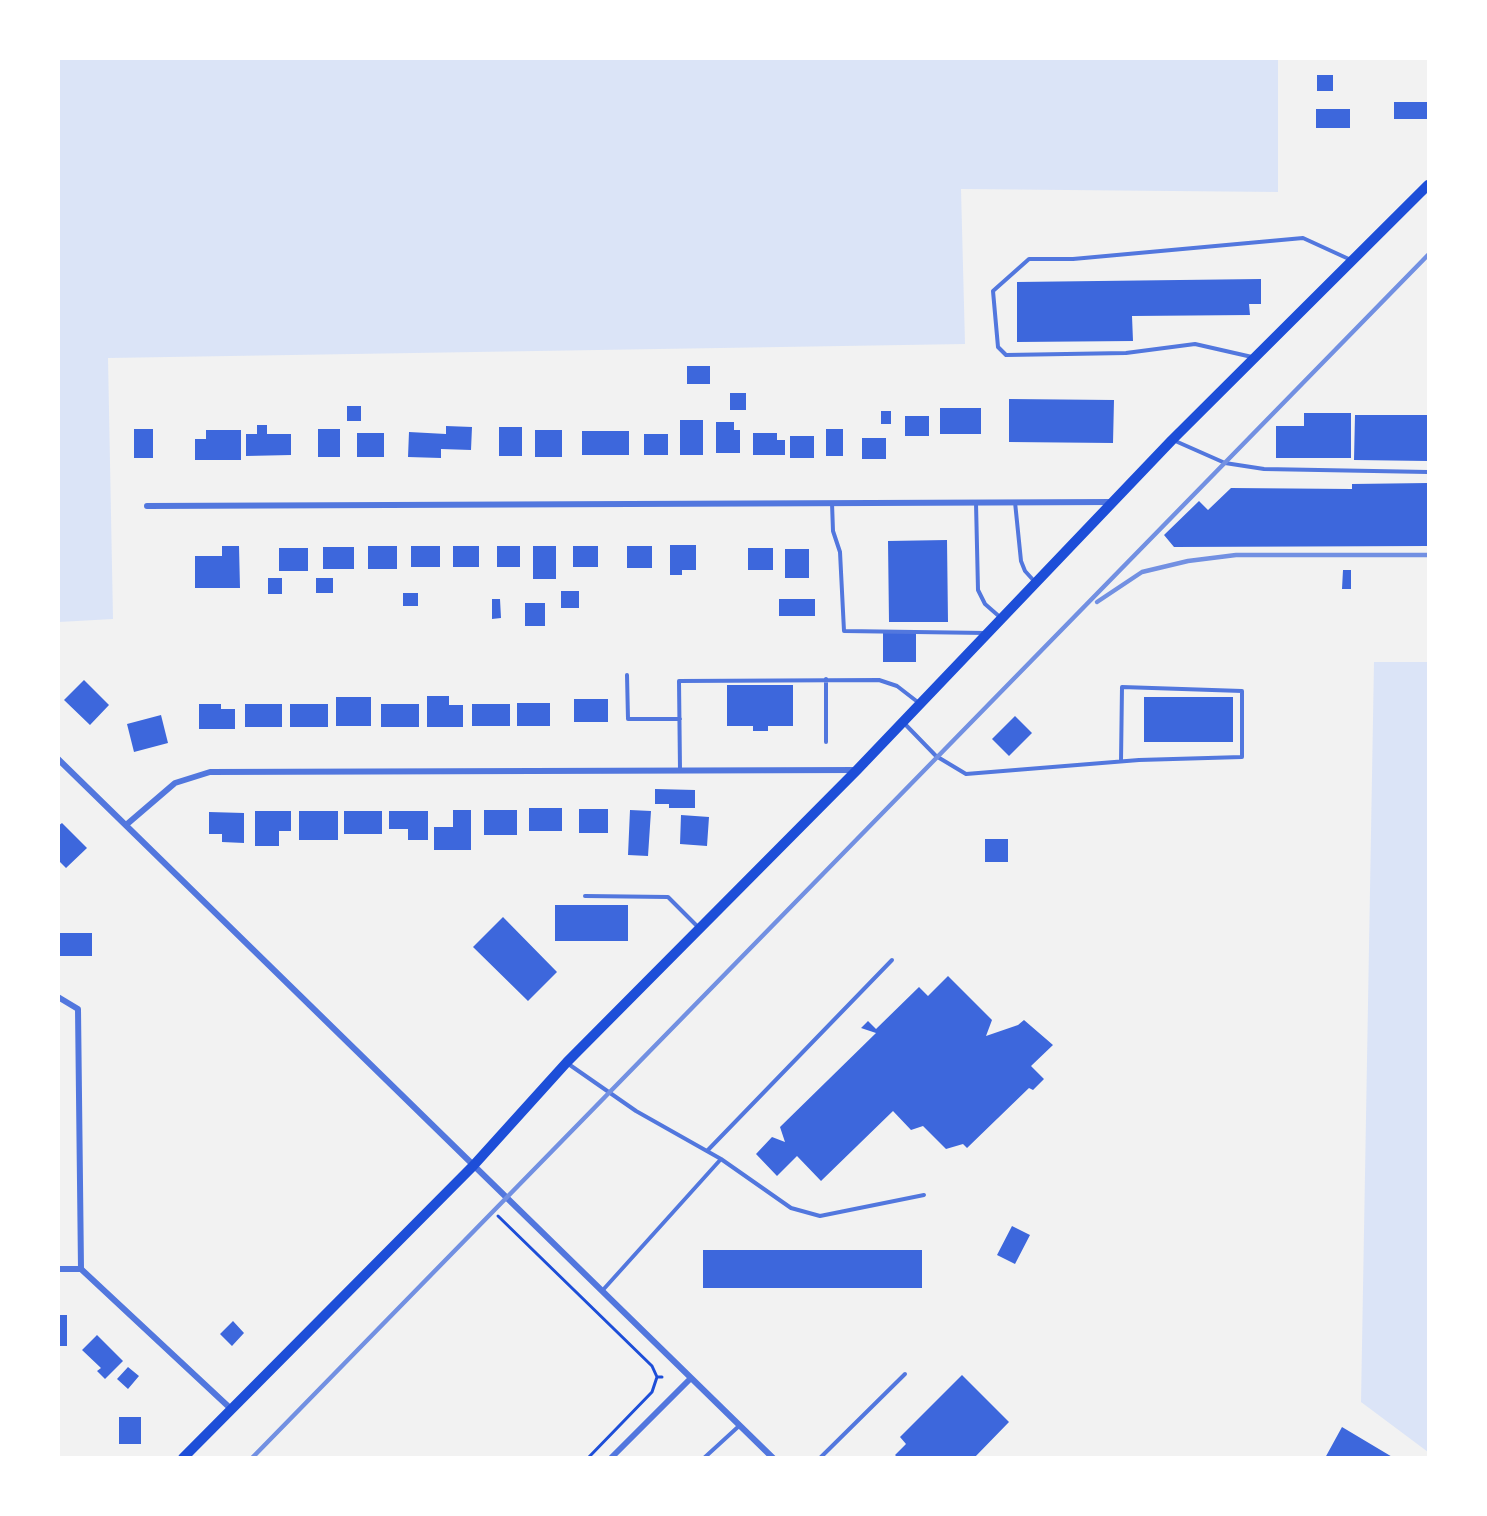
<!DOCTYPE html>
<html>
<head>
<meta charset="utf-8">
<style>
	body { margin:0 }
	#map { position:relative; width:1487px; height:1516px; overflow:hidden; background:#f2f2f2; font-family:"PT Sans",sans-serif }
	canvas { display:block }
	.frame { position:absolute; inset:0; border:60px solid #fff; pointer-events:none }
</style>
</head>
<body>
<div id="map">
<canvas width="1487" height="1516"></canvas>
<div class="frame"></div>
</div>
<script>
const ctx = document.querySelector('canvas').getContext('2d');
ctx.lineJoin = 'round';
function paint(path, color) {
  ctx.fillStyle = color;
  ctx.fill(path, 'evenodd');
}
function poly(rows) {
  const path = new Path2D();
  for (const r of rows) {
    path.moveTo(r[0], r[1]);
    for (let i = 2; i < r.length; i += 2) path.lineTo(r[i], r[i + 1]);
  }
  return path;
}
function stroke(path, color, width, dash) {
  ctx.strokeStyle = color;
  ctx.lineWidth = width;
  ctx.lineCap = dash ? 'butt' : 'round';
  ctx.setLineDash(dash || []);
  ctx.stroke(path);
}
const green = poly([
	[58,59,1278,59,1278,192,961,189,965,344,108,358,113,619,59,622],
	[1374,662,1428,662,1428,1452,1361,1402]
]);
const building = poly([
	[1317,75,1333,75,1333,91,1317,91],
	[1394,102,1428,102,1428,119,1394,119],
	[1316,109,1350,109,1350,128,1316,128],
	[1261,279,1261,304,1249,304,1250,315,1132,316,1133,341,1017,342,1017,282],
	[687,366,710,366,710,384,687,384],
	[730,393,746,393,746,410,730,410],
	[1009,399,1114,400,1113,443,1009,442],
	[347,406,361,406,361,421,347,421],
	[940,408,981,408,981,434,940,434],
	[881,411,891,411,891,424,881,424],
	[1304,413,1351,413,1351,458,1276,458,1276,426,1304,426],
	[1355,415,1428,415,1428,461,1354,460],
	[905,416,929,416,929,436,905,436],
	[680,420,703,420,703,455,680,455],
	[716,422,734,422,734,430,740,430,740,453,716,453],
	[257,425,267,425,267,434,291,434,291,455,246,456,246,434,257,434],
	[446,426,472,427,471,450,441,449,441,458,408,457,409,432,446,434],
	[499,427,522,427,522,456,499,456],
	[134,429,153,429,153,458,134,458],
	[318,429,340,429,340,457,318,457],
	[826,429,843,429,843,456,826,456],
	[206,430,241,430,241,460,195,460,195,439,206,439],
	[535,430,562,430,562,457,535,457],
	[582,431,629,431,629,455,582,455],
	[357,433,384,433,384,457,357,457],
	[753,433,777,433,777,440,785,440,785,455,753,455],
	[644,434,668,434,668,455,644,455],
	[790,436,814,436,814,458,790,458],
	[862,438,886,438,886,459,862,459],
	[1428,483,1428,546,1174,547,1164,535,1199,501,1208,510,1231,488,1352,489,1352,484],
	[947,540,948,622,889,622,888,541],
	[670,545,696,545,696,570,682,570,682,575,670,575],
	[222,546,239,546,240,588,195,588,195,556,222,556],
	[368,546,397,546,397,569,368,569],
	[411,546,440,546,440,567,411,567],
	[453,546,479,546,479,567,453,567],
	[497,546,520,546,520,567,497,567],
	[533,546,556,546,556,579,533,579],
	[573,546,598,546,598,567,573,567],
	[627,546,652,546,652,568,627,568],
	[323,547,354,547,354,569,323,569],
	[279,548,308,548,308,571,279,571],
	[748,548,773,548,773,570,748,570],
	[785,549,809,549,809,578,785,578],
	[1343,570,1351,570,1351,589,1342,589],
	[268,578,282,578,282,594,268,594],
	[316,578,333,578,333,593,316,593],
	[561,591,579,591,579,608,561,608],
	[403,593,418,593,418,606,403,606],
	[492,599,500,599,501,618,492,619],
	[779,599,815,599,815,616,779,616],
	[525,603,545,603,545,626,525,626],
	[883,633,916,633,916,662,883,662],
	[84,680,109,705,90,725,64,700],
	[727,685,793,685,793,726,768,726,768,731,753,731,753,726,727,726],
	[427,696,449,696,449,705,463,705,463,727,427,727],
	[336,697,371,697,371,726,336,726],
	[1144,697,1233,697,1233,742,1144,742],
	[574,699,608,699,608,722,574,722],
	[517,703,550,703,550,726,517,726],
	[199,704,221,704,221,709,235,709,235,729,199,729],
	[245,704,282,704,282,727,245,727],
	[290,704,328,704,328,727,290,727],
	[381,704,419,704,419,727,381,727],
	[472,704,510,704,510,726,472,726],
	[161,715,168,743,134,752,127,724],
	[1015,716,1032,733,1009,756,992,739],
	[655,789,695,790,695,808,669,808,669,804,655,804],
	[529,808,562,808,562,831,529,831],
	[579,809,608,809,608,833,579,833],
	[453,810,471,810,471,850,434,850,434,827,453,827],
	[484,810,517,810,517,835,484,835],
	[630,810,651,811,648,856,628,855],
	[255,811,291,811,291,831,279,831,279,846,255,846],
	[299,811,338,811,338,840,299,840],
	[344,811,382,811,382,834,344,834],
	[389,811,428,811,428,840,408,840,408,829,389,829],
	[209,812,244,813,244,843,222,842,222,834,209,834],
	[681,815,709,817,707,846,680,844],
	[62,823,87,848,66,868,58,860,58,826],
	[985,839,1008,839,1008,862,985,862],
	[555,905,628,905,628,941,555,941],
	[503,917,557,972,528,1001,473,947],
	[58,933,92,933,92,956,58,956],
	[948,976,992,1020,986,1036,1018,1025,1024,1020,1053,1045,1031,1066,1044,1079,1033,1090,1029,1088,967,1148,963,1144,946,1149,923,1126,911,1130,893,1111,821,1181,797,1156,777,1176,756,1154,772,1137,785,1142,780,1127,876,1033,861,1028,868,1021,876,1029,919,987,928,996],
	[1012,1226,1030,1235,1015,1264,997,1255],
	[703,1250,922,1250,922,1288,703,1288],
	[58,1315,67,1315,67,1346,58,1346],
	[233,1321,244,1333,232,1346,220,1334],
	[97,1335,123,1361,105,1379,97,1371,101,1368,82,1350],
	[128,1367,139,1376,128,1389,117,1379],
	[962,1375,1009,1422,974,1458,898,1458,895,1455,906,1444,900,1437],
	[119,1417,141,1417,141,1444,119,1444],
	[1342,1427,1394,1458,1325,1458]
]);
const path = poly([
	[498,1216,652,1366,657,1377,662,1377],
	[588,1458,652,1392,657,1377]
]);
const service = poly([
	[1252,357,1195,344,1126,353,1006,355,998,347,993,291,1029,259,1073,259,1303,238,1351,260],
	[1173,440,1225,463,1264,469,1428,472],
	[1015,502,1021,561,1025,571,1035,582],
	[832,503,833,531,840,552,844,631,986,633],
	[976,503,978,590,985,604,1001,618],
	[627,675,628,719,680,719],
	[826,679,826,742],
	[903,722,936,756,966,774,1139,760,1242,757,1242,691,1122,687,1121,761],
	[680,770,679,681,879,680,897,686,919,703],
	[585,896,668,897,699,928],
	[567,1063,636,1111,721,1159,602,1291],
	[707,1151,892,960],
	[721,1159,791,1208,820,1216,924,1195],
	[704,1458,739,1426],
	[820,1458,905,1374]
]);
const minor = poly([
	[147,506,1113,502],
	[58,759,773,1458],
	[126,825,175,783,210,772,856,770],
	[58,997,78,1009,81,1269],
	[58,1269,81,1269,230,1408],
	[611,1458,691,1378]
]);
const primary = poly([
	[183,1458,473,1166,567,1062,857,770,1172,440,1428,185]
]);
const rail = poly([
	[1097,602,1142,572,1188,561,1236,555,1428,555],
	[252,1458,1428,255]
]);
paint(green, '#dbe4f7');
paint(building, '#3d67dc');
stroke(path, '#1d4ed8', 3);
stroke(service, '#5277de', 4);
stroke(minor, '#5277de', 6);
stroke(primary, '#1d4ed8', 10);
stroke(rail, '#7290e2', 4.5);
</script>
</body>
</html>
